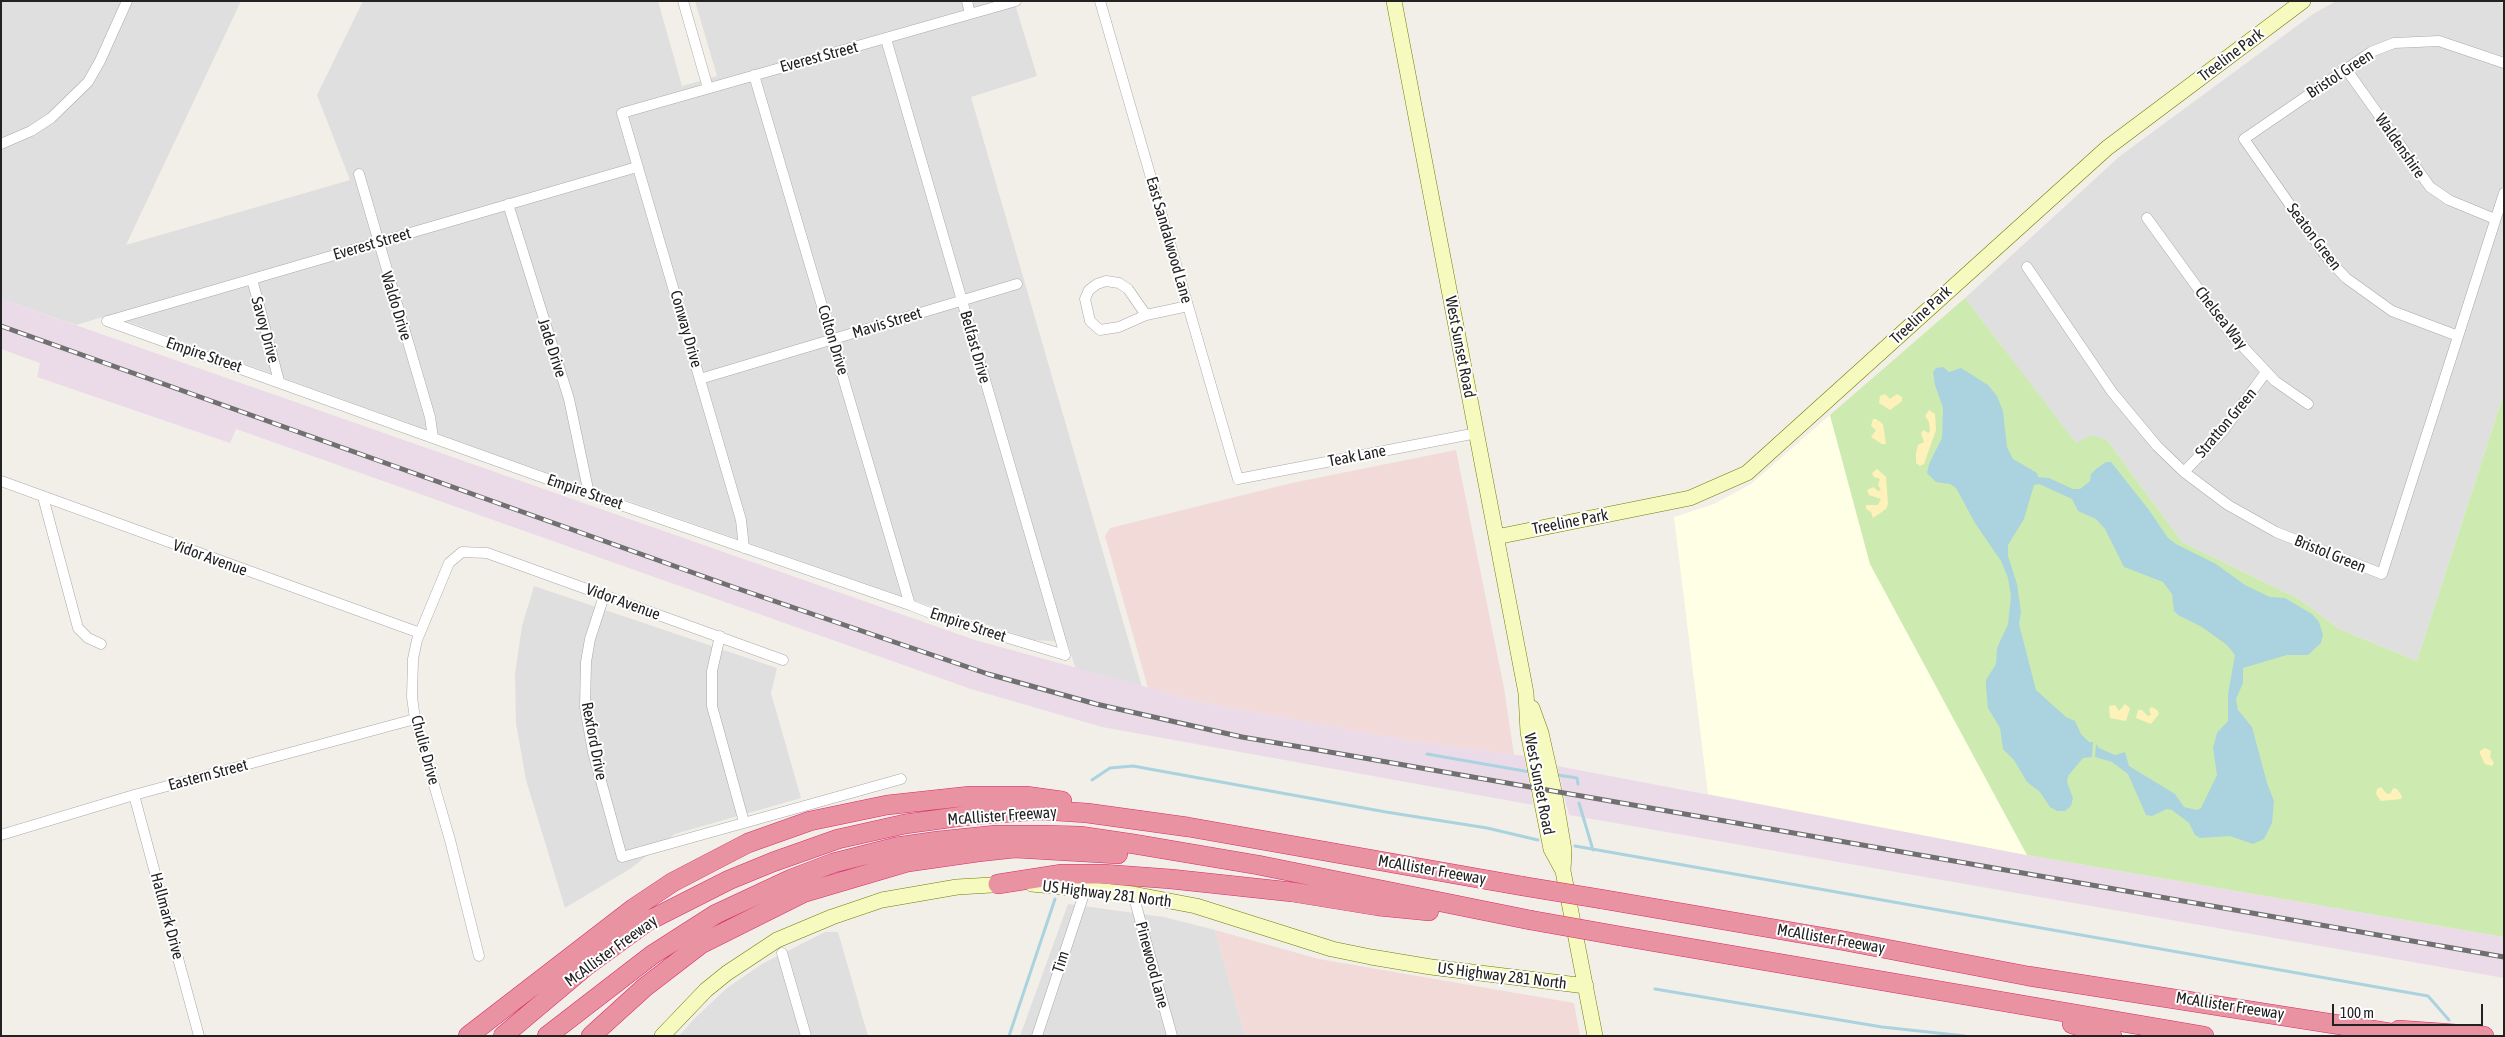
<!DOCTYPE html>
<html>
<head>
<meta charset="utf-8">
<style>
	body { margin:0 }
	#map { position:relative; width:2505px; height:1037px; overflow:hidden; background:#f2efe9; font-family:"Asap Condensed",sans-serif }
	canvas { display:block }
	.frame { position:absolute; inset:0; border:2px solid #222; pointer-events:none }
	.scale { position:absolute; left:2332px; top:1004px; width:151px; height:22px; box-sizing:border-box; border:2px solid #222; border-top:0; padding-left:6px; font-size:15px; line-height:18px; white-space:nowrap; color:#222; -webkit-text-stroke:4px #fff; paint-order:stroke }
</style>
</head>
<body>
<div id="map">
<canvas width="2505" height="1037"></canvas>
<div class="frame"></div>
<div class="scale">100 m</div>
</div>
<script>
const ctx = document.querySelector('canvas').getContext('2d');
ctx.lineJoin = 'round';
function paint(path, color) {
  ctx.fillStyle = color;
  ctx.fill(path, 'evenodd');
}
function poly(rows) {
  const path = new Path2D();
  for (const r of rows) {
    path.moveTo(r[0], r[1]);
    for (let i = 2; i < r.length; i += 2) path.lineTo(r[i], r[i + 1]);
  }
  return path;
}
function stroke(path, color, width, dash) {
  ctx.strokeStyle = color;
  ctx.lineWidth = width;
  ctx.lineCap = dash ? 'butt' : 'round';
  ctx.setLineDash(dash || []);
  ctx.stroke(path);
}
function label(font, color, halo, rows, align = 'center') {
  ctx.font = font + ' "Asap Condensed",sans-serif';
  ctx.lineWidth = 4;
  ctx.setLineDash([]);
  ctx.textBaseline = 'middle';
  ctx.strokeStyle = halo;
  ctx.fillStyle = color;
  for (const [text, x, y, turn = 0] of rows) {
    ctx.save();
    ctx.translate(x, y);
    ctx.rotate((+turn || 0) * Math.PI / 180);
    ctx.textAlign = isNaN(turn) ? turn : align;
    if (halo) ctx.strokeText(text, 0, 0);
    ctx.fillText(text, 0, 0);
    ctx.restore();
  }
}
const residential = poly([
	[1,1,241,1,126,245,350,180,317,95,363,1,658,1,682,86,717,76,695,1,1014,1,1037,76,971,97,1142,687,1076,669,1067,642,1034,640,930,606,505,458,109,315,76,325,1,299],
	[2336,1,2497,1,2504,4,2504,393,2417,661,2339,629,2299,599,2182,542,2107,440,2076,444,1965,298,2120,156,2313,14],
	[534,586,777,668,771,693,801,798,675,834,630,869,565,908,526,780,516,723,515,674,522,626],
	[1068,904,1164,917,1215,930,1245,1036,1020,1036],
	[825,932,838,932,868,1036,679,1036,694,1019,727,988,762,964]
]);
const commercial = poly([
	[1456,450,1504,688,1514,755,1401,739,1312,723,1201,702,1148,688,1105,536,1110,528,1292,483],
	[1215,930,1319,959,1574,1003,1580,1036,1245,1036]
]);
const industrial = poly([
	[1,299,975,640,1201,702,1401,739,1524,756,1533,805,1102,727,971,689,236,429,230,443,37,377,40,363,1,349],
	[1557,766,2027,855,2504,937,2504,978,1569,815]
]);
const education = poly([
	[1830,415,1870,564,2027,855,1708,794,1674,517,1714,504,1751,484]
]);
const grass = poly([
	[1965,298,2076,443,2091,435,2107,440,2182,542,2299,599,2339,629,2417,661,2504,393,2504,937,2027,855,1870,564,1830,415]
]);
const sand = poly([
	[1885,394,1890,399,1897,394,1902,397,1902,401,1890,410,1879,403,1880,396],
	[1929,410,1935,414,1936,430,1924,464,1920,466,1916,463,1916,453,1918,445,1924,442,1921,433,1924,430,1928,433,1930,432,1929,422,1925,416],
	[1873,419,1876,419,1883,424,1886,444,1882,444,1871,437,1876,430,1871,426],
	[1877,469,1886,477,1888,504,1886,509,1873,518,1871,512,1866,509,1866,505,1878,505,1881,499,1869,495,1867,490,1873,487,1878,491,1881,490,1878,485,1880,479,1874,477,1872,473],
	[2125,704,2130,708,2126,721,2110,718,2109,706,2115,705,2119,711],
	[2152,707,2157,710,2159,714,2151,724,2136,718,2138,710,2142,710,2148,716,2151,715,2149,709],
	[2485,748,2491,751,2490,757,2494,763,2492,766,2485,764,2480,754,2480,751],
	[2381,787,2387,794,2391,793,2393,788,2397,789,2402,796,2401,799,2381,801,2376,794,2377,789]
]);
const water = poly([
	[1943,367,1949,372,1961,368,1988,385,1997,396,2003,411,2007,447,2013,459,2037,473,2038,477,2049,478,2073,489,2080,489,2090,481,2091,474,2096,469,2106,462,2111,462,2149,510,2168,538,2176,544,2216,564,2245,585,2270,597,2285,598,2295,604,2312,614,2319,622,2323,635,2321,643,2308,655,2287,655,2243,668,2243,683,2236,699,2238,710,2252,727,2267,783,2274,801,2272,823,2264,839,2253,844,2230,836,2200,838,2195,835,2189,823,2172,810,2167,809,2152,816,2146,815,2128,774,2112,762,2095,757,2096,744,2099,748,2115,755,2125,752,2129,766,2175,794,2184,807,2197,810,2201,808,2217,775,2213,748,2217,733,2228,721,2228,694,2235,655,2227,645,2202,627,2178,615,2174,611,2172,594,2163,582,2124,567,2105,529,2096,519,2078,511,2072,499,2039,484,2034,485,2024,519,2008,545,2008,556,2017,584,2021,612,2019,624,2036,690,2066,717,2075,721,2081,734,2089,742,2093,742,2092,757,2083,758,2068,776,2067,782,2073,798,2071,806,2065,811,2057,811,2050,807,2040,792,2027,782,2014,760,2003,749,2000,728,1988,708,1986,687,1986,680,1996,664,1997,648,2008,624,2011,596,2008,578,2001,561,1975,523,1956,488,1950,484,1936,482,1927,473,1929,464,1942,438,1943,408,1935,385,1933,372,1936,368]
]);
const stream = poly([
	[1427,754,1530,772],
	[1558,775,1577,778,1578,784],
	[1092,780,1110,768,1133,766,1386,812,1487,828,1538,840],
	[1579,803,1593,850],
	[1575,846,2428,996,2449,1020],
	[1655,989,1882,1027,1965,1036],
	[1009,1036,1055,899]
]);
const street = poly([
	[683,1,708,88],
	[967,1,970,14],
	[1100,1,1238,479,1477,433],
	[886,39,1065,655],
	[2346,69,2430,187,2449,200,2495,219],
	[754,75,910,605],
	[1,144,31,131,51,118,88,82,100,61,127,1],
	[359,174,430,417,433,438],
	[508,204,569,399,589,494],
	[2147,218,2231,334,2275,381,2308,404],
	[2027,267,2112,392,2157,446,2184,472,2228,505,2276,532,2382,574,2504,193],
	[252,279,279,381],
	[1146,315,1128,289,1119,283,1106,281,1097,284,1089,290,1085,299,1090,321,1100,330,1119,327,1146,315,1188,306],
	[107,321,589,494,910,605,948,620,1065,655],
	[108,321,637,167],
	[2458,336,2392,311,2346,278,2328,259,2244,139,2371,52,2394,43,2439,41,2504,63],
	[700,379,1017,284],
	[2184,472,2223,431,2266,372],
	[1,481,420,633],
	[43,497,78,628,88,638,101,644],
	[744,548,741,520,622,113,1016,1],
	[604,596,590,639,586,662,585,707,593,752,622,857,901,779],
	[720,636,712,671,712,706,744,822],
	[134,795,199,1036],
	[1,835,134,795,415,719],
	[1133,894,1172,1036],
	[782,953,806,1036],
	[479,956,450,840,415,719,412,697,413,659,417,640,449,563,462,552,487,553,783,660],
	[1037,1036,1086,888]
]);
const secondary = poly([
	[1394,1,1526,693,1528,732,1551,849,1563,871],
	[1496,537,1690,498,1747,473,2107,148,2303,1],
	[1532,708,1541,733,1554,791,1564,850,1563,871,1595,1036],
	[1032,884,1133,894,1196,906,1332,949,1371,957,1431,967,1586,986],
	[662,1036,706,990,727,973,777,940,832,917,882,900,957,887,1009,884]
]);
const highway = poly([
	[998,884,1062,874,1103,874,1171,879,1292,892,1378,906,1429,911],
	[1601,899,1845,941,2028,976,2410,1036],
	[1620,936,2204,1036],
	[2072,1024,2112,1036],
	[2399,1030,2484,1036],
	[468,1036,634,908,673,882,748,843,810,821,887,805,970,796,1026,796,1062,801],
	[503,1036,585,967,648,921,729,880,773,862,838,839,905,824,971,815,1042,810,1087,813,1188,827,1522,886],
	[547,1036,652,955,716,914,791,879,833,863,896,847,938,841,996,835,1042,835,1080,836,1134,844,1258,865,1530,920],
	[591,1036,645,987,701,944,803,893,908,862,978,852,1015,848,1118,854]
]);
const rail = poly([
	[1,326,736,588,988,674,1096,704,1242,737,1318,750,2504,957]
]);
const highwayBridge = poly([
	[1522,886,1601,899],
	[1530,920,1620,936]
]);
const streetNames = [
	["Treeline Park",2231,55,-37],
	["Everest Street",819,57,-15],
	["Bristol Green",2340,74,-33],
	["Waldenshire",2400,146,55],
	["Seaton Green",2314,237,53],
	["East Sandalwood Lane",1169,240,74],
	["Everest Street",372,244,-16],
	["Waldo Drive",396,306,73],
	["Treeline Park",1921,315,-43],
	["Chelsea Way",2221,318,52],
	["Mavis Street",887,323,-17],
	["Conway Drive",686,329,74],
	["Savoy Drive",265,330,75],
	["Colton Drive",833,340,73],
	["Belfast Drive",975,347,74],
	["West Sunset Road",1460,347,79],
	["Jade Drive",552,348,72],
	["Empire Street",204,355,19],
	["Stratton Green",2226,423,-50],
	["Teak Lane",1357,456,-11],
	["Empire Street",585,492,19],
	["Treeline Park",1570,522,-11],
	["Bristol Green",2330,554,22],
	["Vidor Avenue",210,558,20],
	["Vidor Avenue",623,602,20],
	["Empire Street",968,625,18],
	["Rexford Drive",594,741,79],
	["Chulie Drive",425,750,75],
	["Eastern Street",208,775,-15],
	["West Sunset Road",1539,784,79],
	["McAllister Freeway",1002,816,-4],
	["McAllister Freeway",1432,870,10],
	["US Highway 281 North",1107,894,7],
	["Hallmark Drive",167,916,75],
	["McAllister Freeway",1831,939,10],
	["McAllister Freeway",611,951,-36],
	["Tim",1061,962,-72],
	["Pinewood Lane",1152,965,75],
	["US Highway 281 North",1502,976,7],
	["McAllister Freeway",2230,1006,9]
];
paint(residential, '#e0dfdf');
paint(commercial, '#f2dad9');
paint(industrial, '#ebdbe8');
paint(education, '#ffffe5');
paint(grass, '#cdebb0');
paint(sand, '#fff1ba');
paint(water, '#aad3df');
stroke(stream, '#aad3df', 3);
stroke(street, '#a9a9a9', 11);
stroke(secondary, '#707d05', 16);
stroke(highway, '#dc2a67', 20);
stroke(street, '#fff', 10);
stroke(secondary, '#f7fabf', 15);
stroke(highway, '#e892a2', 19);
stroke(rail, '#707070', 5);
stroke(rail, '#fff', 3, [9]);
stroke(highwayBridge, '#dc2a67', 20, []);
stroke(highwayBridge, '#e892a2', 19);
label('16px', '#222', '#fff', streetNames);
</script>
</body>
</html>
